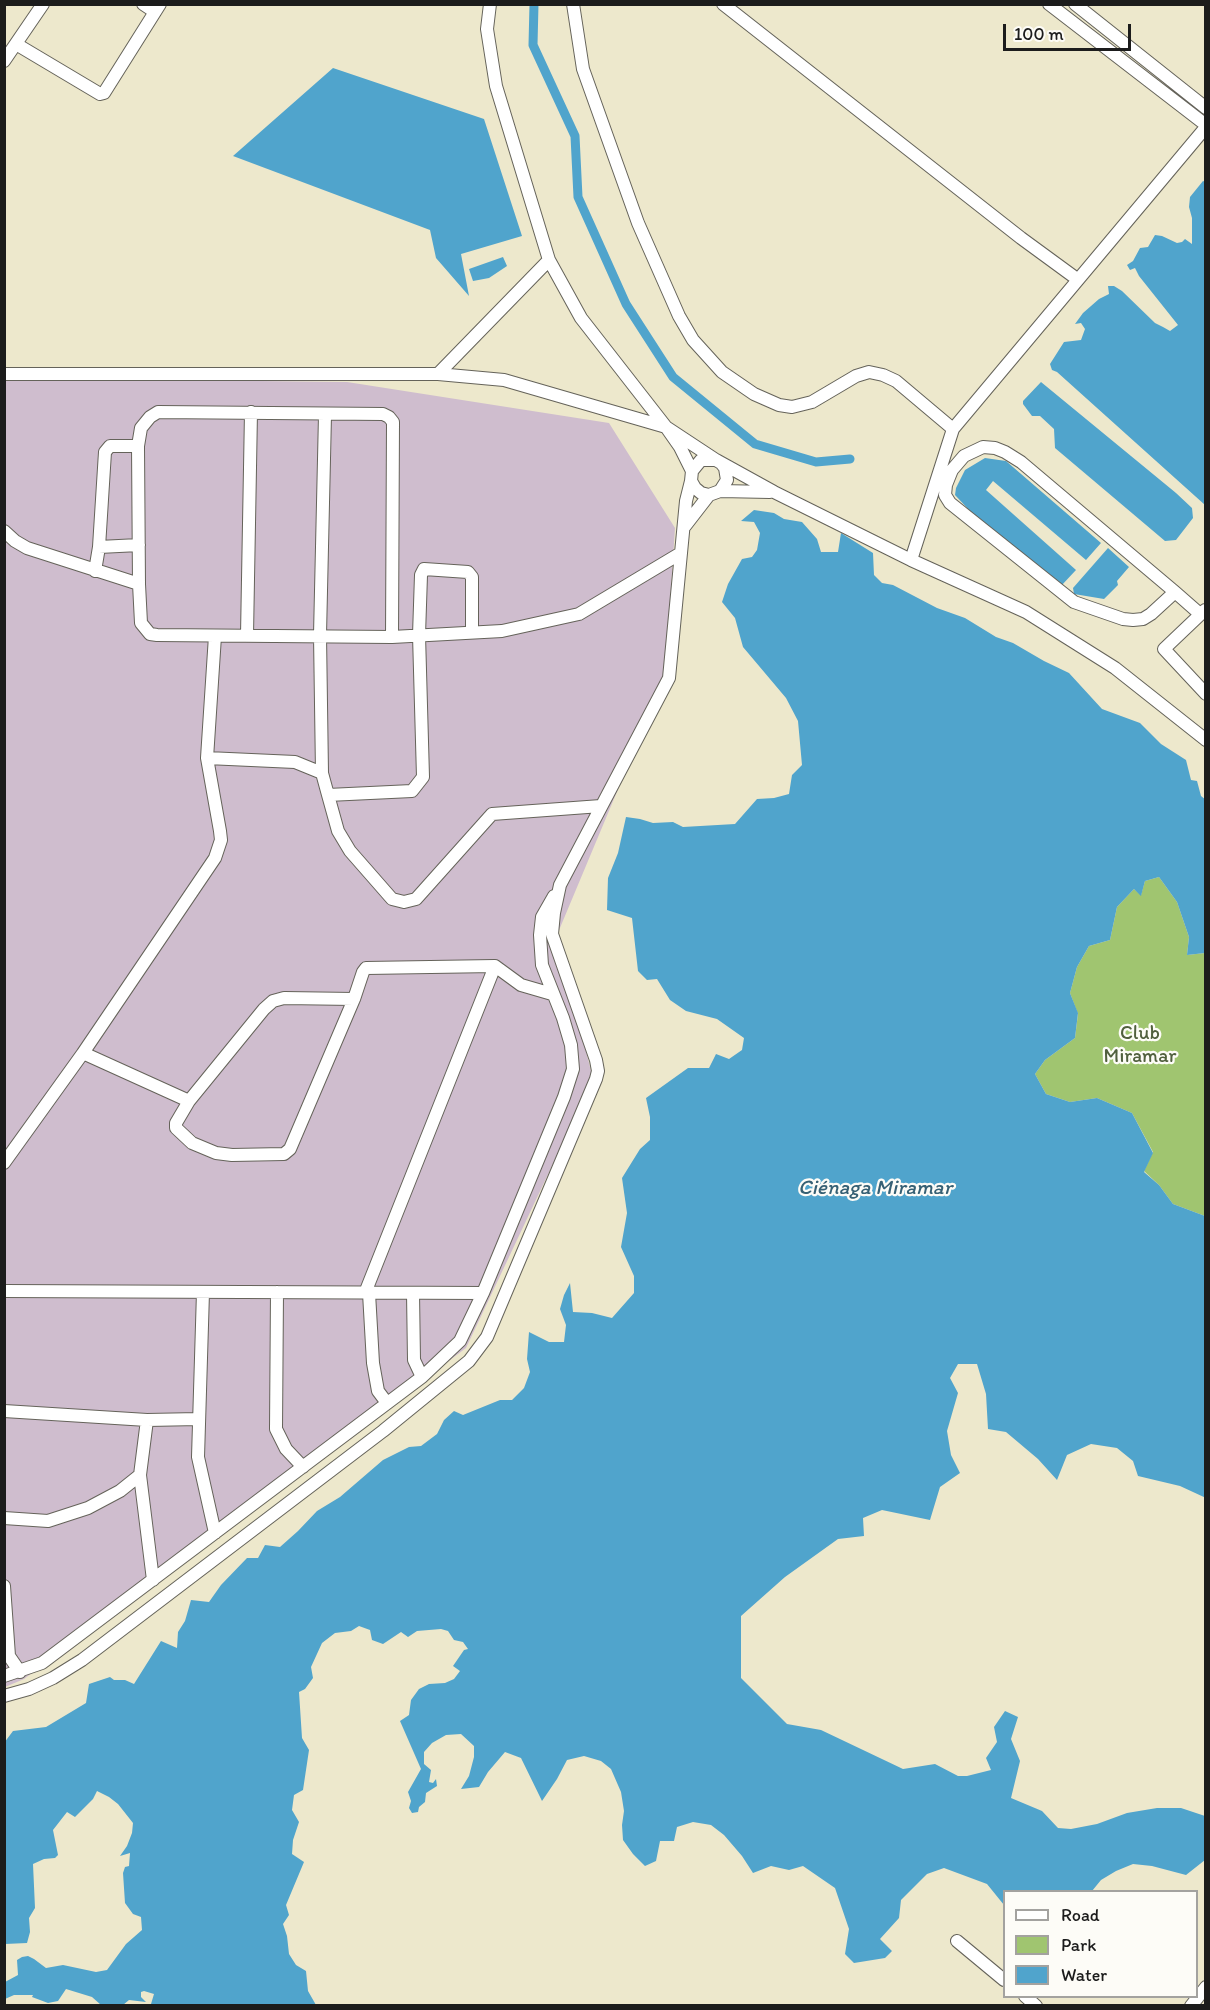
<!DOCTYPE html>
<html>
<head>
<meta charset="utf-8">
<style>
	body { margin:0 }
	#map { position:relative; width:1210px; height:2010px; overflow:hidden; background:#ede8cc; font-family:Itim,sans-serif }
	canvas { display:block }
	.frame { position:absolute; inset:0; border:6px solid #1c1c1c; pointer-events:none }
	.legend { position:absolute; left:1003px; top:1890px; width:195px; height:108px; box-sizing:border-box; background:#fdfcf7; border:2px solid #a3a29f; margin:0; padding:8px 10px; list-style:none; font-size:18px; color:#1c1c1c }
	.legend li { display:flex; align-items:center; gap:12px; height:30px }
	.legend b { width:30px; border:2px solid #a3a29f }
	.scale { position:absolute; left:1003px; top:24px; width:128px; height:27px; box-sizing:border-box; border:3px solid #1c1c1c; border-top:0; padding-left:8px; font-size:18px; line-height:21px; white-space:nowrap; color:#1c1c1c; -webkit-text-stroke:4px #fdfcf7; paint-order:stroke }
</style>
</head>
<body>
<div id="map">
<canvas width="1210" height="2010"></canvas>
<div class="frame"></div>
<ul class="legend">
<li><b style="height:8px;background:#fff"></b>Road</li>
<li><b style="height:16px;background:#a0c570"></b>Park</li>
<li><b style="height:16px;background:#50a4cc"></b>Water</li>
</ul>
<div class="scale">100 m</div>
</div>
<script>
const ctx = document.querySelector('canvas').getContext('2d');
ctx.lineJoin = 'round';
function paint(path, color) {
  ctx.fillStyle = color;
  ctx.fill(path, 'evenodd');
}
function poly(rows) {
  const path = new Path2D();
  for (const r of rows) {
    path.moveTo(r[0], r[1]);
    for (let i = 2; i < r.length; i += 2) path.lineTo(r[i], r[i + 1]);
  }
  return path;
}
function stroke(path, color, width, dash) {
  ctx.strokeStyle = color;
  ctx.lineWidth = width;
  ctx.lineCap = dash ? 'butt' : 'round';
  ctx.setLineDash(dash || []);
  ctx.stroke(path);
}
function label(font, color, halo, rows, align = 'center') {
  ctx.font = font + ' Itim,sans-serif';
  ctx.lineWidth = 4.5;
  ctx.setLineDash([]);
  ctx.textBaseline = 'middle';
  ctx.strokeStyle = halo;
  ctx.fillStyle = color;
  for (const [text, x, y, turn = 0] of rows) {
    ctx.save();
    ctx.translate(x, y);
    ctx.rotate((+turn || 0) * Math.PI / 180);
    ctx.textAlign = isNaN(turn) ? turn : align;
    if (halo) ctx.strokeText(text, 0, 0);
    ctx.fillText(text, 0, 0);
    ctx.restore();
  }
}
const industrial = poly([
	[5,378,347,382,609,423,675,528,665,677,557,935,593,1079,466,1348,24,1679,5,1687]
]);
const green = poly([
	[1159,877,1177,902,1189,937,1187,955,1205,953,1205,1216,1173,1204,1159,1185,1144,1171,1153,1152,1132,1113,1097,1098,1070,1102,1046,1094,1035,1074,1045,1060,1075,1038,1078,1014,1070,993,1077,967,1089,946,1110,940,1117,907,1134,889,1141,895,1145,881]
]);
const water = poly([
	[333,68,484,119,522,236,461,254,469,296,436,258,430,230,233,156],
	[1203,181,1206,182,1205,505,1057,372,1052,370,1050,364,1064,342,1081,340,1085,329,1081,323,1075,324,1083,313,1099,299,1109,294,1108,286,1114,286,1122,291,1155,323,1163,327,1170,331,1178,325,1139,276,1135,268,1130,270,1127,265,1133,261,1140,248,1148,247,1155,235,1162,236,1177,243,1182,242,1185,239,1192,244,1192,218,1189,207,1190,197],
	[503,257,507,266,489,278,473,281,469,269],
	[1041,382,1176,493,1192,508,1193,518,1176,540,1165,541,1055,448,1054,429,1040,416,1032,416,1023,404,1023,401],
	[985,458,1006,461,1101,543,1086,560,993,481,986,490,1076,570,1061,586,970,511,955,495,956,488,965,470],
	[754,510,774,513,784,519,802,522,817,539,821,552,838,552,841,533,873,553,874,575,882,583,893,585,937,608,965,618,996,637,1013,643,1044,661,1069,673,1102,709,1140,723,1161,744,1186,760,1191,780,1197,781,1201,796,1206,800,1205,953,1187,955,1189,937,1177,902,1159,877,1145,881,1141,896,1134,889,1117,907,1110,940,1089,946,1077,967,1070,993,1078,1013,1075,1038,1045,1060,1035,1074,1046,1094,1070,1102,1097,1098,1132,1113,1153,1153,1144,1172,1159,1185,1173,1204,1205,1216,1206,1498,1180,1486,1138,1476,1133,1461,1117,1448,1091,1444,1067,1455,1057,1480,1038,1459,1006,1432,988,1429,986,1394,977,1364,958,1364,950,1378,958,1393,947,1431,951,1455,960,1473,940,1487,930,1520,882,1510,863,1518,864,1536,838,1539,785,1577,741,1616,741,1678,787,1724,821,1730,903,1769,935,1764,958,1776,967,1776,991,1770,986,1758,997,1742,994,1727,1005,1711,1018,1717,1011,1739,1020,1761,1011,1798,1042,1811,1058,1828,1071,1829,1097,1824,1127,1813,1157,1808,1181,1808,1205,1816,1205,1860,1186,1875,1152,1866,1133,1864,1116,1871,1101,1880,1092,1891,1004,1892,1004,1905,987,1884,944,1868,927,1874,901,1900,899,1918,880,1939,892,1951,885,1958,854,1963,845,1954,849,1929,835,1888,803,1866,789,1870,771,1866,753,1873,742,1856,724,1835,711,1825,693,1822,677,1827,674,1841,660,1841,656,1861,645,1866,633,1854,623,1840,622,1825,624,1811,621,1792,611,1769,601,1761,584,1756,567,1760,557,1779,542,1801,521,1758,505,1752,488,1772,479,1787,461,1789,469,1776,474,1757,474,1746,461,1734,446,1735,432,1743,424,1752,424,1764,431,1770,429,1782,433,1783,436,1779,437,1786,426,1793,425,1802,419,1807,418,1812,412,1813,409,1808,411,1801,408,1792,421,1769,400,1721,409,1715,411,1700,419,1689,429,1684,445,1683,454,1679,460,1671,453,1666,464,1650,468,1649,463,1642,454,1640,448,1631,441,1629,417,1631,408,1637,401,1632,383,1644,372,1640,370,1630,359,1626,351,1631,335,1633,322,1643,311,1667,313,1678,305,1689,299,1692,302,1738,309,1750,303,1790,294,1795,292,1810,299,1822,293,1840,292,1854,304,1862,286,1905,289,1915,283,1924,287,1936,289,1954,296,1965,306,1971,308,1991,316,2005,153,2005,151,2004,154,1994,144,1991,141,1992,141,1997,146,2002,129,2000,123,2005,101,2005,92,1997,66,1989,58,2001,48,2003,32,1997,33,1995,14,1995,5,1999,5,1982,18,1975,17,1960,22,1957,28,1956,34,1959,46,1968,63,1965,96,1972,107,1970,126,1944,142,1930,141,1917,133,1914,125,1903,123,1873,125,1867,129,1866,130,1853,120,1856,127,1846,132,1833,133,1823,118,1804,109,1797,97,1791,93,1799,75,1817,67,1812,53,1830,58,1855,55,1858,44,1859,33,1864,35,1908,29,1918,30,1932,27,1943,5,1944,4,1743,13,1731,46,1727,86,1703,89,1684,110,1677,114,1680,125,1680,134,1684,161,1641,177,1648,178,1632,185,1621,191,1600,209,1602,221,1585,247,1558,258,1558,265,1545,280,1547,298,1531,317,1511,340,1497,383,1460,409,1447,421,1446,437,1434,444,1420,454,1411,463,1415,500,1400,512,1400,524,1388,530,1372,527,1359,529,1332,549,1342,564,1342,566,1325,560,1309,564,1295,570,1283,573,1312,592,1313,612,1318,634,1293,634,1276,621,1247,627,1213,622,1178,640,1149,650,1140,650,1117,646,1098,688,1068,709,1068,716,1054,729,1059,742,1050,744,1038,717,1019,686,1011,670,1000,657,979,647,980,638,971,632,918,607,910,608,878,618,853,626,817,640,819,653,823,673,822,683,827,735,824,757,799,774,798,789,794,792,775,802,765,798,721,786,698,743,647,735,618,722,602,728,584,742,559,752,557,757,550,760,533,754,522,741,521],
	[1108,548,1129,567,1117,581,1118,585,1104,599,1074,594,1073,588]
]);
const canal = poly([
	[534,4,533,45,575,136,578,197,626,304,673,377,755,444,816,462,850,459]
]);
const minor = poly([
	[143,4,155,12],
	[490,4,487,29,496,86,549,260,581,318,666,427,680,447,692,471],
	[573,4,583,69,638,223,679,316,693,340,722,372,754,394,779,405,792,407,812,402,856,376,869,372,883,375,896,381,953,429,911,560],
	[723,4,1021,238,1077,279],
	[1049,4,1206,125],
	[1075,4,1206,108],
	[16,44,100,94,104,93,160,4],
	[4,61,43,4],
	[4,374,438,374,504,380,666,427,716,460,721,463,725,468,727,480,720,491,709,495,701,493,695,488,691,481,692,471,701,460,716,460,774,492,911,560,1026,612,1115,668,1206,740],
	[438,374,549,260],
	[325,415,320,635,322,773,328,795,412,791,423,777,419,635,421,575,424,569,468,572,472,577,472,632],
	[953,429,1206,127],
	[720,491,770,492],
	[685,526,709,495],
	[4,531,15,541,27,548,139,584,141,623,150,634,157,635,392,637,502,631,579,614,681,553],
	[99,547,139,545],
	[95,571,99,547,105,452,110,446,138,446],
	[139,584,138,446,141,428,150,417,158,412,383,414,389,417,393,422,392,637],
	[1175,592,1151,614,1143,619,1133,620,1123,619,1074,602,950,503,945,495,946,485,952,470,964,456,983,447,995,448,1005,452,1021,462,1175,592,1200,614],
	[1205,610,1164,649,1206,694],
	[247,635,251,412],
	[207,758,215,636],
	[328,795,338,831,350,851,392,899,404,902,416,899,492,814,601,806],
	[83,1053,215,858,221,840,220,831,207,758,295,762,322,773],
	[189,1101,264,1009,273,1001,284,998,354,999],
	[4,1163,83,1053,189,1101,176,1123,176,1128,192,1143,216,1153,232,1155,284,1154,290,1149,354,999,363,972,366,968,495,966,521,985,552,994],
	[4,1291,483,1293],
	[203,1292,198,1457,215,1533],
	[277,1292,276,1429,286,1449,303,1467],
	[365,1293,495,966],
	[369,1293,373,1363,378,1391,387,1403],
	[413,1293,414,1360,422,1377],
	[4,1411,147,1420,199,1419],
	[140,1475,153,1580],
	[4,1518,48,1521,88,1508,120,1491,140,1475,147,1420],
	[4,1586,9,1656,20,1672],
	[4,1676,42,1663,422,1377,460,1341,483,1293,564,1097,573,1069,571,1045,563,1018,542,965,540,935,542,917,554,896],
	[4,1696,29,1689,53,1678,82,1660,383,1431,469,1361,487,1337,596,1079,598,1071,596,1060,552,934,554,913,560,885,669,678,686,501,691,481],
	[957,1941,1004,1980],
	[1025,1996,1036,2006],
	[1191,2006,1206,1987]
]);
const parkNames = [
	["Club",1140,1034],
	["Miramar",1140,1057]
];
const waterNames = [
	["Ciénaga Miramar",875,1189]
];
paint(industrial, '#cfbdce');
paint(green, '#a0c570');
paint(water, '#50a4cc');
stroke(canal, '#50a4cc', 9);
stroke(minor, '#65635a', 14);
stroke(minor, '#fff', 12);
label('20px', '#51603e', '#fdfcf7', parkNames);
label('italic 21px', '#366074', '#fdfcf7', waterNames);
</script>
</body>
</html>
